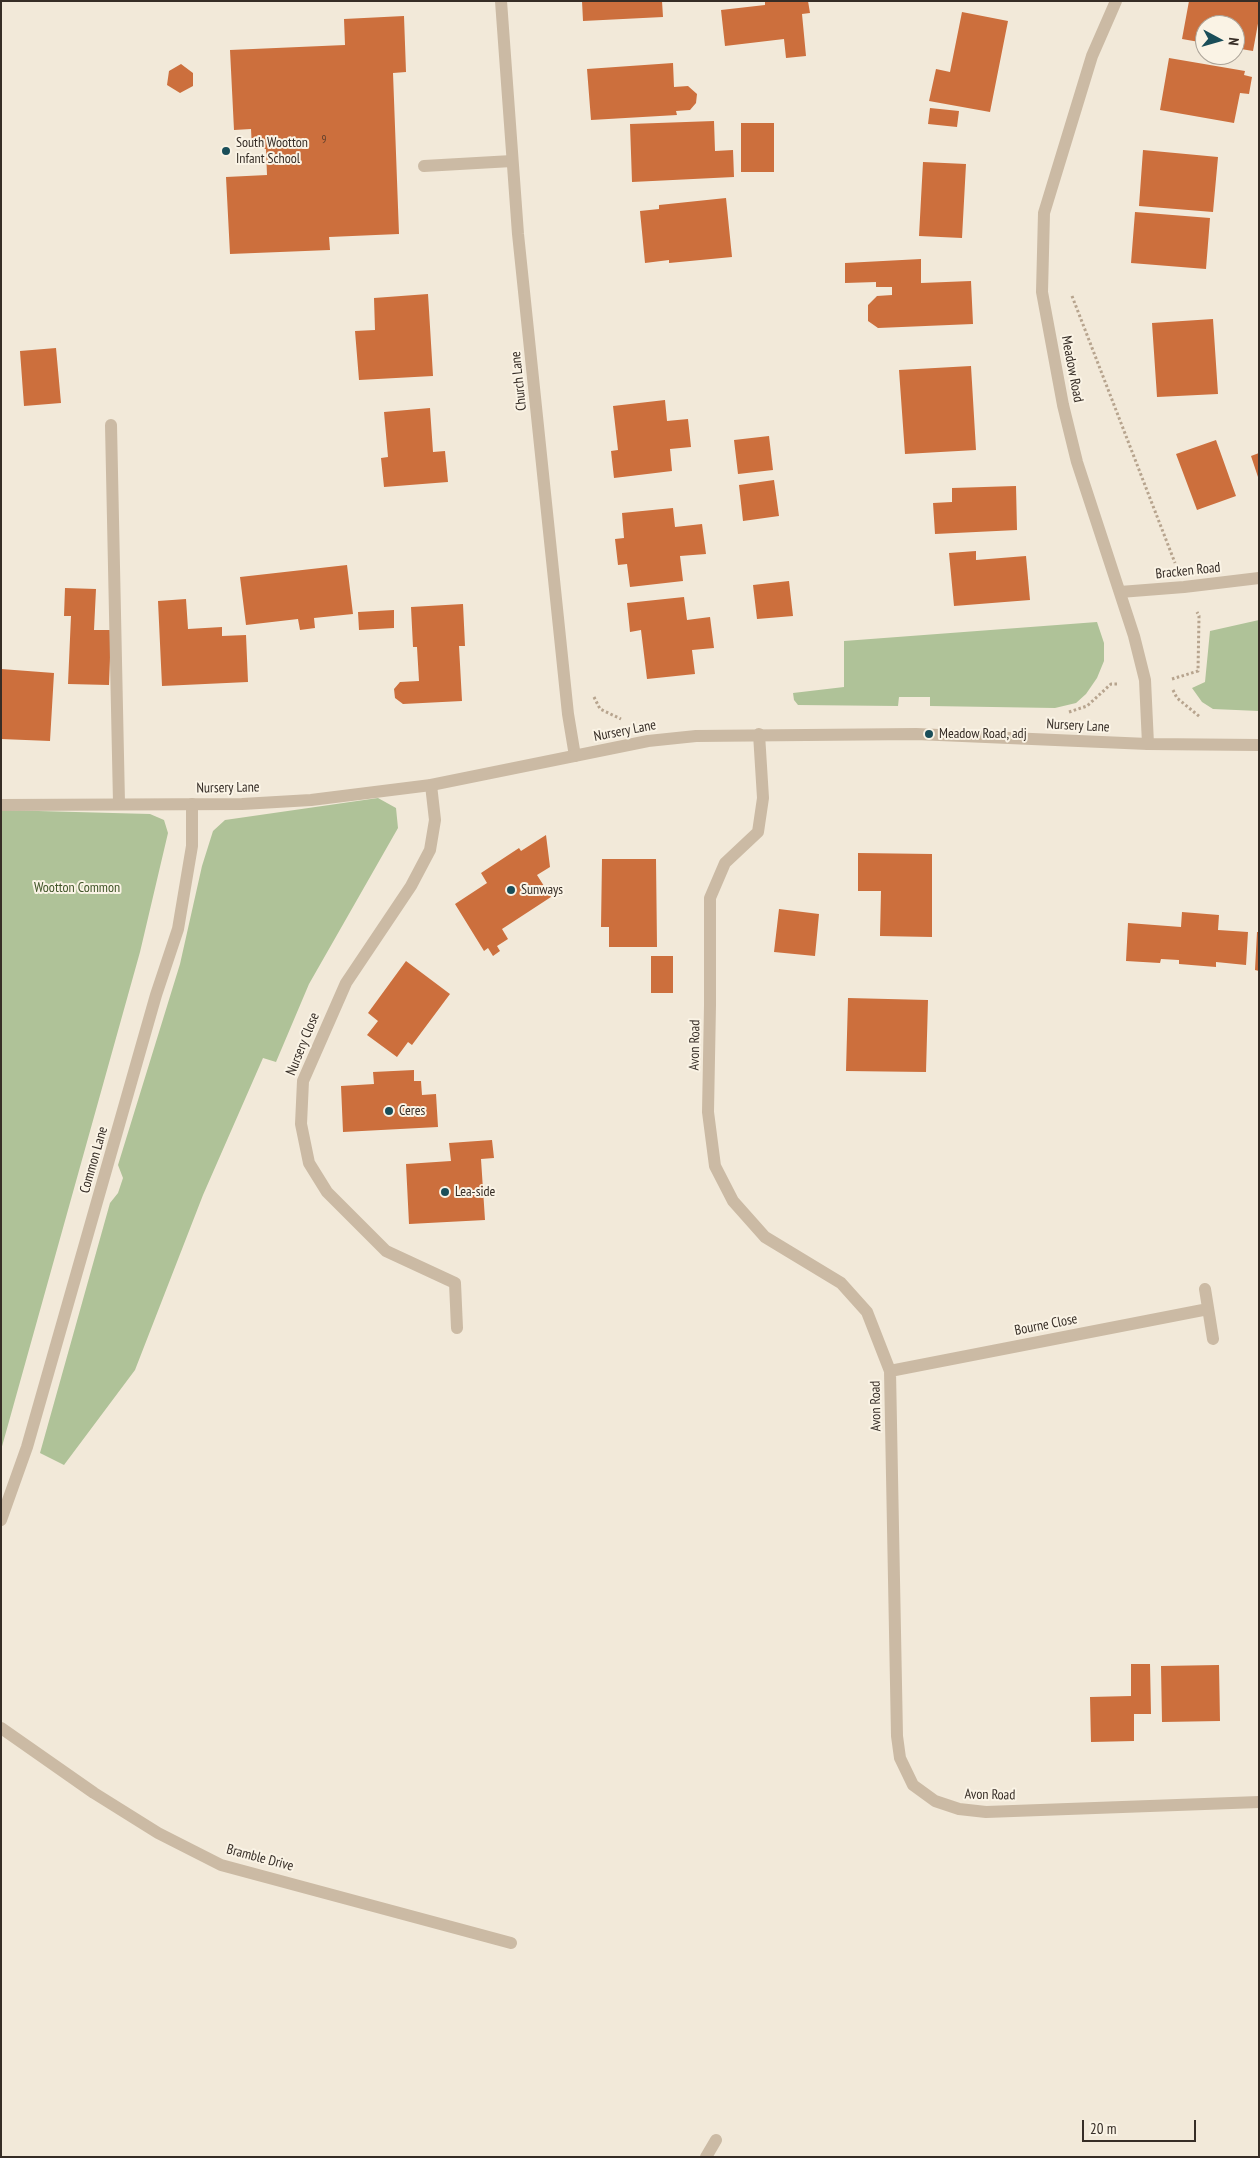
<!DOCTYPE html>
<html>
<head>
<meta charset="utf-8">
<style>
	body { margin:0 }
	#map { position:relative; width:1260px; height:2158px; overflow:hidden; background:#f2e9d9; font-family:"PT Sans Narrow",sans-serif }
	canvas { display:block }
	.frame { position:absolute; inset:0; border:2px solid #362d26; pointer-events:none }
	.north { position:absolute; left:1195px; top:15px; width:50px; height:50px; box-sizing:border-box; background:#faf3e5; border:1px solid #aca499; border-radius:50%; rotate:96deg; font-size:14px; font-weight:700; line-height:20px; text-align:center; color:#362d26 }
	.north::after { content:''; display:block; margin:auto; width:18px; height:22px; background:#1a4e59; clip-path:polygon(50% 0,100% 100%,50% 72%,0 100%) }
	.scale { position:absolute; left:1082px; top:2120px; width:114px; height:22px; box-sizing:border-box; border:2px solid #362d26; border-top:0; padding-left:6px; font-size:15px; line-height:18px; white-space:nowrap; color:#362d26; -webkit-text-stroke:4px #faf3e5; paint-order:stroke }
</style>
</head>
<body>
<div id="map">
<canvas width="1260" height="2158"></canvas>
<div class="frame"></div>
<div class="north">N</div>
<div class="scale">20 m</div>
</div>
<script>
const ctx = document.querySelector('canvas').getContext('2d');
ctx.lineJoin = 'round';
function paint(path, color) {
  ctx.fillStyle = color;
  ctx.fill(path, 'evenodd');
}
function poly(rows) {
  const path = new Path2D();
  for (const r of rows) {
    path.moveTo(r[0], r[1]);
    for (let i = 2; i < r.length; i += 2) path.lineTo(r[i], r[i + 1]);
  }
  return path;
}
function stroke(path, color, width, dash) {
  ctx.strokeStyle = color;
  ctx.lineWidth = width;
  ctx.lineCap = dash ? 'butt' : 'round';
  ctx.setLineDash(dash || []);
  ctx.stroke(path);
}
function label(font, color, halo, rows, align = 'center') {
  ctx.font = font + ' "PT Sans Narrow",sans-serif';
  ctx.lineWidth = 4;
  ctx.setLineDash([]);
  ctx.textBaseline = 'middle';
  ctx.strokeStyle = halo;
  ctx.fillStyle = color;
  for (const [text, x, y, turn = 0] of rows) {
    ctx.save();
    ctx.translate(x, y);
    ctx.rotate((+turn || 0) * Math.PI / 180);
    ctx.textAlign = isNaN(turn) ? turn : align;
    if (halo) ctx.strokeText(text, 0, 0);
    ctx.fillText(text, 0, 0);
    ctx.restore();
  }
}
const green = poly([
	[1259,620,1259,711,1213,709,1202,702,1192,688,1205,682,1210,631],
	[1097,622,1104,643,1104,661,1097,678,1086,694,1076,703,1055,708,930,706,930,697,899,697,898,706,798,705,794,700,793,693,844,687,844,641],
	[378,798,396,808,398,828,309,984,276,1062,263,1058,203,1195,135,1370,64,1465,40,1453,110,1203,118,1193,123,1178,118,1165,180,964,202,866,213,831,225,820],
	[1,810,150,814,164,820,168,833,140,952,1,1450]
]);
const building = poly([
	[582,1,662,1,663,17,583,21],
	[765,1,808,1,810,13,802,14,806,56,786,58,784,39,725,46,721,10,765,5],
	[1189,1,1259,1,1259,18,1253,51,1235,48,1235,25,1205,25,1205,43,1182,39],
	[962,12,1008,21,990,112,929,101,936,69,950,72],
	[404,16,406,72,393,73,399,234,329,237,330,250,230,254,226,177,267,175,266,149,252,149,251,129,234,130,230,50,345,45,344,19],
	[1169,58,1245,71,1244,75,1252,77,1249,94,1240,93,1234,123,1160,110],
	[673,63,674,87,688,86,697,94,696,103,690,110,676,111,677,115,591,120,587,69],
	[181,64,193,73,193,86,180,93,167,85,169,71],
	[930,108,959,111,957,127,928,124],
	[714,121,715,151,733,150,734,177,632,182,630,124],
	[741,123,774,123,774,172,741,172],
	[1143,150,1218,157,1213,212,1139,206],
	[923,162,966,164,962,238,919,236],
	[726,198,732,257,669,263,669,260,645,263,640,211,659,209,659,205],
	[1135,212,1210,218,1206,269,1131,263],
	[921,259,921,283,971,281,973,324,878,328,868,321,868,305,877,296,892,295,892,287,876,287,876,282,845,283,845,263],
	[428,294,433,376,359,380,355,331,375,330,374,298],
	[1213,319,1218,394,1157,397,1152,323],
	[56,348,61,403,24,406,20,351],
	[971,366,976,450,905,454,899,370],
	[665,400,667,421,688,419,691,447,670,449,672,471,614,478,611,451,618,450,613,406],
	[430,408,433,452,445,451,448,482,384,487,381,458,388,457,384,412],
	[769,436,773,470,738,474,734,440],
	[1216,440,1236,496,1197,510,1176,454],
	[1259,453,1259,477,1258,477,1251,456],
	[774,480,779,516,743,521,739,485],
	[1016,486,1017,530,935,534,933,503,952,502,952,488],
	[673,508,675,527,702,524,706,554,680,556,683,581,630,587,627,564,618,565,615,539,624,538,622,513],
	[976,551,976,560,1026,556,1030,600,954,606,949,553],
	[347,565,353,614,314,618,315,628,300,630,298,619,246,625,240,577],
	[789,581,793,616,757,619,753,585],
	[65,588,96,589,94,630,111,630,109,685,68,684,71,616,64,616],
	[684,597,687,620,710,617,714,648,692,650,695,674,647,679,641,630,630,632,627,603],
	[186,599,188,629,222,627,222,636,246,635,248,682,162,686,158,601],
	[463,604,465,646,459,646,462,701,403,704,395,698,394,689,400,682,419,681,417,647,413,647,411,607],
	[394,610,394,628,359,630,358,612],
	[1,669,54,673,50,741,1,739],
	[546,835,550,867,537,875,551,897,502,929,508,939,497,946,500,951,493,956,488,948,484,951,455,904,487,883,481,873,519,848,521,851],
	[858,853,932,854,932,937,880,936,881,891,858,891],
	[602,859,656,859,657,947,609,947,609,927,601,927],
	[779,909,819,914,815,956,774,952],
	[1182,912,1219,915,1218,930,1248,932,1246,965,1216,962,1216,967,1179,964,1179,960,1161,959,1160,963,1126,961,1128,923,1181,927],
	[1257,932,1259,932,1259,971,1255,970],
	[651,956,673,956,673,993,651,993],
	[406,961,450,994,412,1045,408,1042,397,1057,367,1035,378,1021,368,1013],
	[848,998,928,1000,926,1072,846,1071],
	[414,1070,414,1081,421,1081,422,1095,436,1094,438,1127,343,1132,341,1086,374,1084,373,1072],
	[492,1140,494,1158,481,1159,485,1220,409,1224,406,1164,451,1161,449,1143],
	[1131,1664,1150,1664,1151,1714,1134,1714,1134,1741,1091,1742,1090,1697,1131,1696],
	[1219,1665,1220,1721,1162,1722,1161,1666]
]);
const path = poly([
	[1072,296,1175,563],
	[1172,679,1198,671,1199,616,1197,612],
	[1173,690,1177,698,1200,717],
	[594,697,600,709,621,719],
	[1069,712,1087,706,1111,684,1118,684]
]);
const service = poly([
	[424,166,512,161],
	[111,425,119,803]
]);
const minor = poly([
	[501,1,518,234,568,714,575,756],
	[1116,1,1092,56,1044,213,1042,292,1063,405,1077,462,1134,636,1145,680,1148,744],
	[1120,592,1184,587,1259,578],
	[759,734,763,798,758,832,725,863,710,898,710,1005,708,1112,715,1166,733,1201,765,1237,841,1283,867,1312,890,1371,897,1736,900,1758,913,1785,935,1801,959,1809,986,1812,1259,1802],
	[431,785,435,820,430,850,411,886,346,983,303,1081,301,1124,309,1163,327,1192,386,1251,455,1283,457,1328],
	[1205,1289,1213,1339],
	[890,1371,1208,1309],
	[1,1520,27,1447,156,995,178,929,192,846,192,804],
	[1,1728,94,1793,158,1833,221,1865,511,1943],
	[706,2157,716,2140]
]);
const tertiary = poly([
	[1,805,242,804,311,800,431,785,648,741,696,736,916,734,1148,744,1259,745]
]);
const markers = [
	[226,151,5,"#1a4e59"],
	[929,734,5,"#1a4e59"],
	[511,890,5,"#1a4e59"],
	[389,1111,5,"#1a4e59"],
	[445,1192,5,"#1a4e59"]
];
const numberNames = [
	["9",324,140]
];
const poiNames = [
	["South Wootton",236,143],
	["Infant School",236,159],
	["Meadow Road, adj",939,734],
	["Sunways",521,890],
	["Ceres",399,1111],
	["Lea-side",455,1192]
];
const streetNames = [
	["Meadow Road",1072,369,79],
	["Church Lane",519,381,-96],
	["Bracken Road",1188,571,-6],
	["Nursery Lane",1078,726,3],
	["Nursery Lane",625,731,-11],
	["Nursery Lane",228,788,-1],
	["Nursery Close",303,1044,-68],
	["Avon Road",695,1045,-89],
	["Common Lane",94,1160,-74],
	["Bourne Close",1046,1325,-11],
	["Avon Road",876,1406,-91],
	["Avon Road",990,1795,1],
	["Bramble Drive",260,1858,15]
];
const parkNames = [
	["Wootton Common",77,888]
];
paint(green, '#afc298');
paint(building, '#cc6f3d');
stroke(path, '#b7a48e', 3, [2.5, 2.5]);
stroke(service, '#cbbaa4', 12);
stroke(minor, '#cbbaa4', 12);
stroke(tertiary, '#cbbaa4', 12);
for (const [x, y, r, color] of markers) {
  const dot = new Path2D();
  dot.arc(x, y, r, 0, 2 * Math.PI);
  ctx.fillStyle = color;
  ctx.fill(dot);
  stroke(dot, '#faf3e5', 2);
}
label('11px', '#5c3e2c', null, numberNames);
label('14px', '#362d26', '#faf3e5', poiNames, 'left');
label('14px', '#362d26', '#faf3e5', streetNames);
label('14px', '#405529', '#faf3e5', parkNames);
</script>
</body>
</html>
